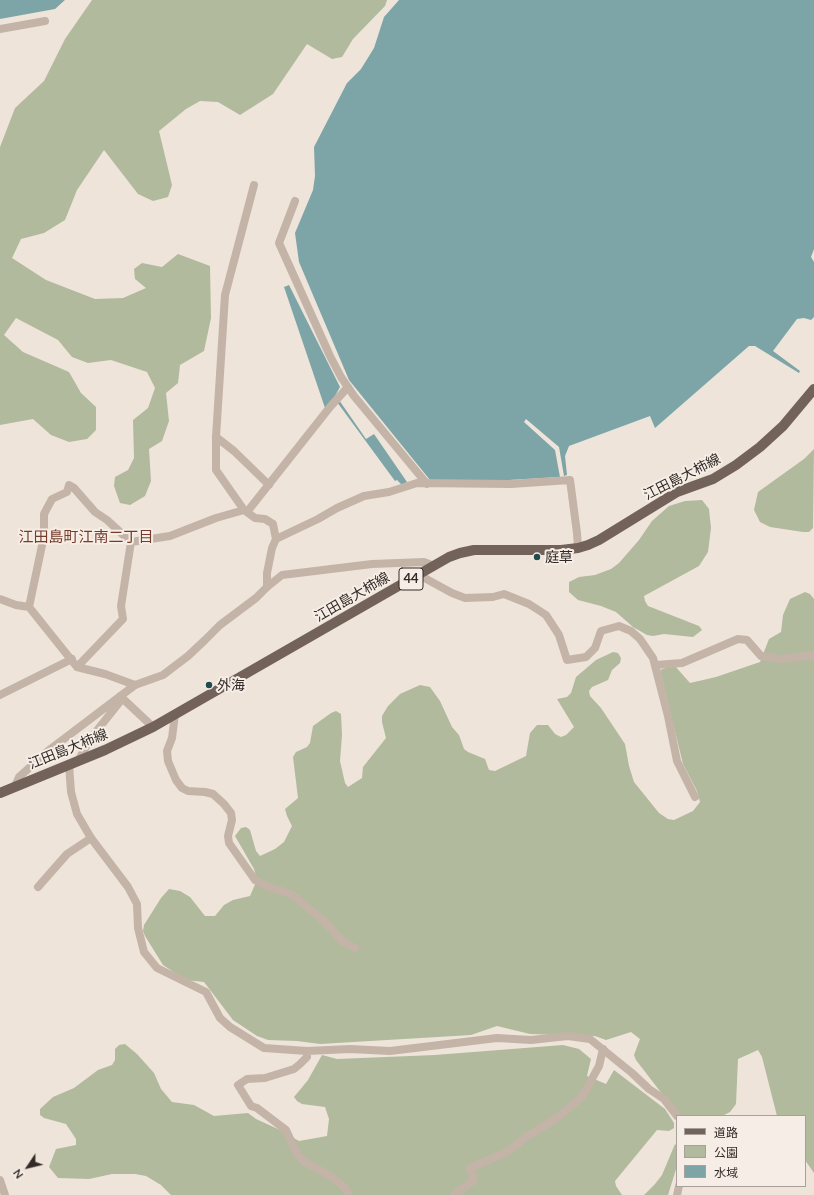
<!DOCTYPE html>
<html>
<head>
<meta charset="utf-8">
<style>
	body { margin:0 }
	#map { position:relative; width:814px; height:1195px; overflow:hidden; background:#eee4da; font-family:Lato,"Noto Sans JP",sans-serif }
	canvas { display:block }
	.legend { position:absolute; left:676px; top:1115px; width:130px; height:72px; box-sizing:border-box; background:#f6eee6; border:1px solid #a8a09a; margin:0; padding:5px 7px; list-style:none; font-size:12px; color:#322a27 }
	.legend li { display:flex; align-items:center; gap:8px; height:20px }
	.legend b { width:20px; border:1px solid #a8a09a }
	.north { position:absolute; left:8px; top:1147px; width:40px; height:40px; -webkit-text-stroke:3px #f6eee6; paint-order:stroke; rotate:235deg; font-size:11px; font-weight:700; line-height:16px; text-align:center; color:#322a27 }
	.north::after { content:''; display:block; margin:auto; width:14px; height:18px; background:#322a27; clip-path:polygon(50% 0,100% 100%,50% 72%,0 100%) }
</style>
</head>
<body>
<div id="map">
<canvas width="814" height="1195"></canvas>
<ul class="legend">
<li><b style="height:5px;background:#72625a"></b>道路</li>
<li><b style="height:11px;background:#b1ba9c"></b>公園</li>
<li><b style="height:11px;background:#7da5a7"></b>水域</li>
</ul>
<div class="north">N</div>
</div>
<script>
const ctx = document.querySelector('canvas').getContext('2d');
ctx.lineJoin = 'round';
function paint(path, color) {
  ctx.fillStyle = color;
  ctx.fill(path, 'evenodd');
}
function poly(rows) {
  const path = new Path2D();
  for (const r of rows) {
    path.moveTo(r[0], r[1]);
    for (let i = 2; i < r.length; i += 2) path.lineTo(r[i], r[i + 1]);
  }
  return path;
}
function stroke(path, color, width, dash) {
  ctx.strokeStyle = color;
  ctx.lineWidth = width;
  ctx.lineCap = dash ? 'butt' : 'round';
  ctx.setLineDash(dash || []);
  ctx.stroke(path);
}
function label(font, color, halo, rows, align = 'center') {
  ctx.font = font + ' Lato,"Noto Sans JP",sans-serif';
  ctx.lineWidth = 4;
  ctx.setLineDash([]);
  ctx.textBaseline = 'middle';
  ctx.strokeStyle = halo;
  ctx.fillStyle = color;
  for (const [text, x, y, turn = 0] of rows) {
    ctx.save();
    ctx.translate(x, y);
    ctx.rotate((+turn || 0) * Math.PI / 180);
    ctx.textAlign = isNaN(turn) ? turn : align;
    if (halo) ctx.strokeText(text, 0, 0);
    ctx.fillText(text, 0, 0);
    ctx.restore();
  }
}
const green = poly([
	[92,0,387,0,385,6,353,39,342,57,332,59,307,44,273,94,240,115,218,102,200,101,186,109,159,131,172,185,168,197,153,201,138,194,104,150,77,190,65,220,44,233,21,239,12,258,46,280,95,299,123,298,146,288,135,279,134,269,142,263,162,267,178,254,210,266,211,318,204,351,180,365,178,383,166,393,169,421,162,441,149,449,151,481,145,496,130,505,120,503,114,486,115,477,128,470,134,458,133,420,148,408,155,388,147,372,111,360,88,363,72,357,58,340,16,318,4,335,23,352,69,372,81,393,96,407,96,430,87,439,69,442,51,435,33,419,0,425,0,147,15,108,44,81,65,39],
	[814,449,813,528,809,532,803,532,770,527,760,522,754,510,758,492,804,459],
	[702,500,709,509,711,528,708,552,699,566,644,596,645,601,648,606,699,626,702,630,693,637,664,634,653,636,647,635,633,627,616,612,601,606,578,600,569,592,569,582,579,577,595,575,611,569,619,563,639,540,652,521,669,506,685,501],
	[805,592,810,594,814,599,814,1173,805,1160,805,1116,777,1116,762,1057,758,1050,738,1059,736,1104,730,1112,722,1116,679,1116,636,1060,634,1055,640,1039,631,1032,606,1040,595,1036,530,1034,497,1026,471,1035,320,1044,297,1041,268,1040,257,1036,233,1020,204,982,186,980,163,965,145,936,143,931,144,925,161,898,169,889,180,891,190,897,205,916,215,916,224,905,233,900,250,896,257,880,254,869,235,836,241,828,246,827,250,830,256,851,260,856,275,849,284,842,292,826,287,816,285,809,298,798,293,757,296,752,307,747,310,743,313,726,331,713,336,711,341,714,342,735,340,761,345,783,348,787,362,778,363,767,386,738,382,722,382,716,388,706,400,694,420,685,430,687,440,701,452,727,459,735,464,749,468,752,485,759,489,770,495,771,526,756,530,733,537,725,548,725,555,734,561,737,566,735,574,727,557,699,567,697,571,693,576,677,596,660,613,652,618,653,621,658,620,663,612,670,608,680,592,687,589,691,590,696,601,708,625,744,629,766,634,782,659,813,668,819,674,820,693,811,700,802,697,791,683,764,660,670,674,665,690,683,716,677,760,662,769,639,781,632,783,615,790,599],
	[125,1044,137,1054,154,1073,161,1089,172,1102,194,1105,214,1116,248,1113,256,1119,278,1129,299,1141,327,1136,329,1119,325,1107,302,1104,297,1101,294,1097,308,1080,322,1055,337,1059,435,1055,563,1045,579,1049,591,1059,587,1076,606,1084,614,1070,665,1109,674,1123,674,1128,669,1131,657,1130,615,1181,616,1186,622,1195,171,1195,161,1185,146,1176,135,1174,112,1174,89,1179,58,1178,49,1167,56,1149,76,1145,76,1139,66,1124,44,1118,40,1115,40,1109,53,1097,74,1088,98,1070,112,1065,115,1060,115,1049,119,1045],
	[675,1144,677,1146,677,1166,668,1195,644,1195,655,1184,662,1175]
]);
const water = poly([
	[0,0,65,0,55,9,0,19],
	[399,0,814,0,814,249,811,257,814,262,814,317,811,320,804,318,797,319,773,351,800,371,799,373,755,346,749,346,655,428,650,416,569,446,565,456,567,475,564,476,559,447,526,419,524,422,555,450,560,477,509,480,430,480,349,380,299,262,295,233,313,190,315,176,314,147,347,83,361,69,374,48,384,17],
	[289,285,340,387,330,405,325,408,284,287],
	[339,400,366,439,374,434,407,482,402,485,397,480,395,481,337,402]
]);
const street = poly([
	[0,29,45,21],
	[254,185,225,295,216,437,216,470,244,510,255,518,265,519,273,524,276,539,318,519,337,508,364,496,389,492,417,483,511,484,570,480,577,533,578,548],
	[295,201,279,243,330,356,341,377,354,396,427,484],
	[216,437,234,451,269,485],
	[247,512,330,407,348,387],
	[419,575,452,593,465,598,493,597,504,594,529,604,546,615,559,635,567,660,586,657,595,648,601,631,619,626,631,631,640,639,653,658,668,716,677,761,695,797],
	[267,587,267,573,272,548,276,539],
	[0,599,16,605,29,607],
	[656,665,682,663,738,639,747,640,761,656,782,659,814,655],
	[77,667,123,619,121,606,131,542],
	[135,685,105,674,77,667,29,607,44,536,44,514,52,499,67,492,69,485,74,488,95,512,107,520,131,542,170,536,216,518,244,510],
	[0,695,72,659],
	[120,696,153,727],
	[175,714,172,738,167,751,168,761,176,780,182,788,188,791,205,792,213,794,224,804,231,813,232,820,228,836,229,843,255,880,264,885,293,895,325,922,343,942,355,948],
	[78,761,91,738,122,699],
	[69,764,71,792,77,814,91,838,128,887,137,904,138,928,144,952,157,968,206,992,220,1018,230,1027,264,1048,307,1051,350,1049,390,1051,497,1038,531,1040,568,1036,590,1039,632,1073,649,1089,664,1099,677,1116],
	[15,786,19,777,48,751,135,685,163,675,188,656,205,640,220,625,256,598,267,587,282,575,372,564,424,562,434,566],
	[38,887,67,854,91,838],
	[307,1051,307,1057,300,1064,294,1069,265,1078,247,1079,238,1085,251,1106,257,1108,286,1130,297,1154,305,1162,332,1177,345,1188,349,1195],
	[0,1180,5,1195],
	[454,1195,474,1180,470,1168,507,1152,526,1137,558,1117,582,1097,599,1066,603,1049],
	[677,1195,679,1186]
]);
const primary = poly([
	[0,793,105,750,153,727,449,557,460,553,474,550,561,550,578,548,588,545,599,540,677,492,713,479,736,465,760,447,783,426,814,389]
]);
const markers = [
	[537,557,4,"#224b4e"],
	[209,685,4,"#224b4e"]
];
const shields = [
	[411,579,24]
];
const shieldNames = [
	["44",411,579]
];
const streetNames = [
	["江田島大柿線",682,477,-27],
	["江田島大柿線",352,597,-30],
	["江田島大柿線",68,749,-22]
];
const poiNames = [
	["庭草",545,557],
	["外海",217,685]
];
const neighbourhoodNames = [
	["江田島町江南二丁目",86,537]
];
paint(green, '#b1ba9c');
paint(water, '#7da5a7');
stroke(street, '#c4b4a8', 8);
stroke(primary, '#72625a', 10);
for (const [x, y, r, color] of markers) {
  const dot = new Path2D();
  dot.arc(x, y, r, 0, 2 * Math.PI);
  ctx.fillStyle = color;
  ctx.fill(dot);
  stroke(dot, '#f6eee6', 1.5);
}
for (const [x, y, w] of shields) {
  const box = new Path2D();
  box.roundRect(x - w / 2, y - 11, w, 22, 3);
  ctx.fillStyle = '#f6eee6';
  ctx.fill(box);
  stroke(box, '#322a27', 1);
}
label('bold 13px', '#322a27', null, shieldNames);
label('14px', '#322a27', '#f6eee6', streetNames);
label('14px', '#322a27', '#f6eee6', poiNames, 'left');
label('15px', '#763c2b', '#f6eee6', neighbourhoodNames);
</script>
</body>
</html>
